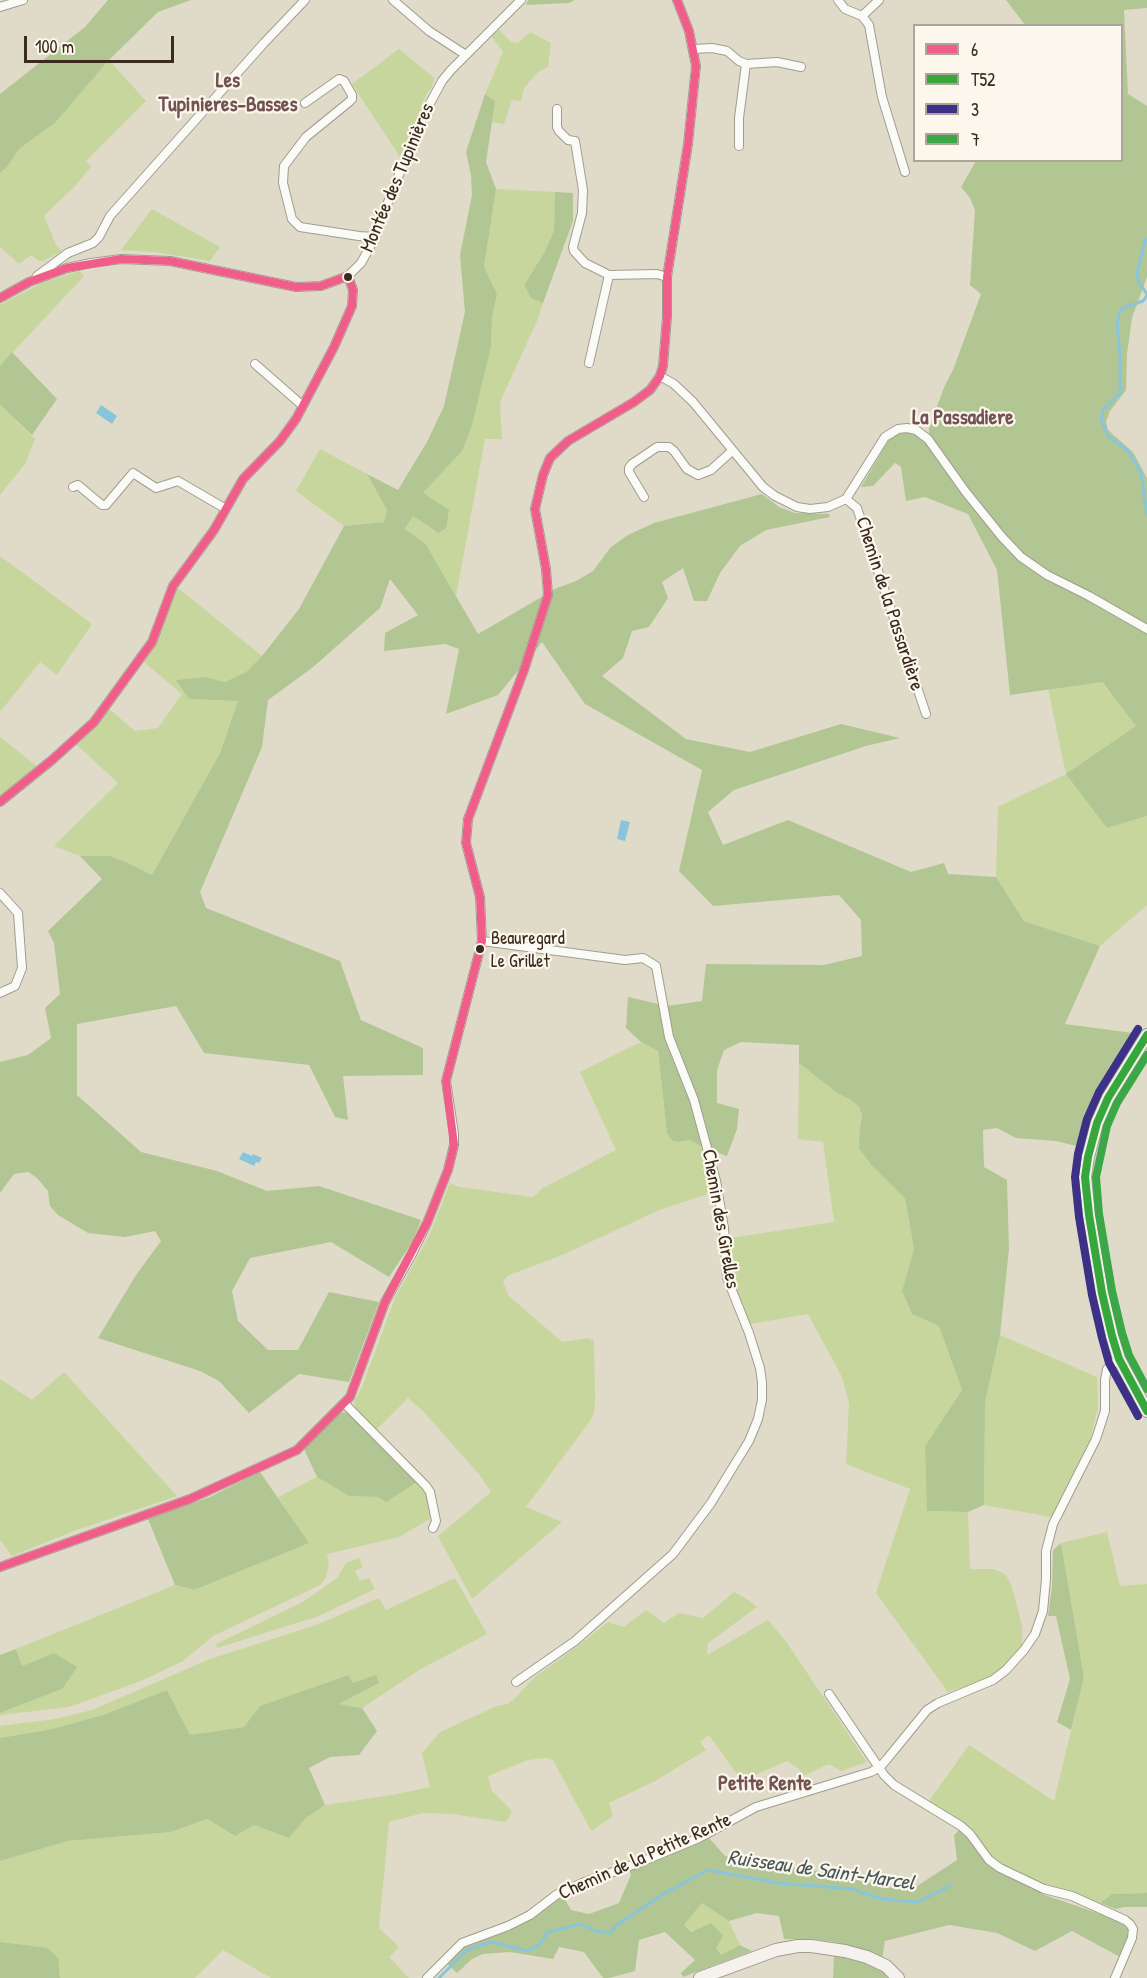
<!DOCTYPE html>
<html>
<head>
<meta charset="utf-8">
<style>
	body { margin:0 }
	#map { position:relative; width:1147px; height:1978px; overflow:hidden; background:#e0dbc8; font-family:"Patrick Hand",sans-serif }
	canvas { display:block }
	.legend { position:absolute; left:913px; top:24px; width:210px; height:138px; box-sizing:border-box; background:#fbf7ec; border:2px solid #aea59a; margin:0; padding:8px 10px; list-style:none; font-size:18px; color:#3b2a1e }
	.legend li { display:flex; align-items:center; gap:12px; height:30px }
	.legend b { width:30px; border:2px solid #aea59a }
	.scale { position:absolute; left:24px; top:36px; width:150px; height:27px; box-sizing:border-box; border:3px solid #3b2a1e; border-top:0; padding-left:8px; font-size:18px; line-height:21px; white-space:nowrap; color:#3b2a1e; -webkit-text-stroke:4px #fbf7ec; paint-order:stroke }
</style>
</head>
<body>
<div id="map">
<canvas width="1147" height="1978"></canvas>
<ul class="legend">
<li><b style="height:8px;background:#ef5d88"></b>6</li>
<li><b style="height:8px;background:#36a83b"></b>T52</li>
<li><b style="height:8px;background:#3c3187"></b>3</li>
<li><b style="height:8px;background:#3ca747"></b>7</li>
</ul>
<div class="scale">100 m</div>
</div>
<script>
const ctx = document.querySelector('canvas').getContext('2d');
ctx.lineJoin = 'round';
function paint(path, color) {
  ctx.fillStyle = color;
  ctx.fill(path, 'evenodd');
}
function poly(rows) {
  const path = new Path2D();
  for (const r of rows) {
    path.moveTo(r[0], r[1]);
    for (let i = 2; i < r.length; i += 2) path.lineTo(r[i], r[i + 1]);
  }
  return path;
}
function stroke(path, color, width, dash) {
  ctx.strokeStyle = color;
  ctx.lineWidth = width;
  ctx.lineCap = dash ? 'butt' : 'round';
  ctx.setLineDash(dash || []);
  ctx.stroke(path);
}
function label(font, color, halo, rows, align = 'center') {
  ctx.font = font + ' "Patrick Hand",sans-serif';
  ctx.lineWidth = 4.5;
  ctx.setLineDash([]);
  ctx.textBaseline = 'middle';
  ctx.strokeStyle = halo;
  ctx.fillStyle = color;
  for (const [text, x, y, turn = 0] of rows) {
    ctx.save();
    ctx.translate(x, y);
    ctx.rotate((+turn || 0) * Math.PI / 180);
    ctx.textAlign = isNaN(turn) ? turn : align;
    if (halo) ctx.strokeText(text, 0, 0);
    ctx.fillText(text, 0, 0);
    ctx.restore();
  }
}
const green = poly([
	[499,30,511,42,518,43,530,32,551,43,548,67,538,72,524,88,521,101,512,100,504,124,491,122,495,101,485,94,503,52,491,36],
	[399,49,434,78,431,89,427,93,400,157,352,84],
	[109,60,146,101,86,161,91,167,75,186,44,216,56,245,62,251,43,261,39,261,31,255,19,264,0,247,0,173,6,168,19,148,55,123],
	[496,189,555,192,554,231,544,253,524,285,531,298,543,303,537,321,500,402,502,439,485,439,456,596,425,543,405,529,413,516,437,533,423,493,462,451,491,346,492,317,497,294,484,267],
	[152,209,220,247,210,261,155,252,121,250],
	[79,271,84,276,0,366,0,305,42,283],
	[0,405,35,439,25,464,0,495],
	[320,449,367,474,387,510,384,522,344,526,296,491],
	[0,556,92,624,57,675,40,662,0,712],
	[178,588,262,656,246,672,225,682,206,677,189,699,238,701,220,753,152,875,128,863,110,856,80,856,54,846,118,783,76,744,108,708,135,731,158,728,182,694,144,662,151,652],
	[1101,682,1136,725,1107,828,1147,816,1147,905,1100,946,1024,921,996,877,998,807,1066,774,1048,689],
	[0,737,38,767,0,797],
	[641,1042,658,1051,667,1133,678,1142,690,1140,704,1148,714,1192,662,1209,562,1255,507,1276,503,1282,509,1296,562,1342,588,1338,594,1341,595,1398,594,1414,587,1425,526,1507,562,1522,472,1599,438,1536,491,1492,478,1473,423,1411,408,1398,375,1431,356,1411,354,1402,362,1387,395,1298,429,1236,450,1183,459,1187,533,1197,543,1188,616,1150,580,1072],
	[799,1063,837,1093,851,1100,859,1107,862,1115,860,1127,873,1167,905,1198,914,1249,902,1291,912,1314,939,1326,962,1390,925,1446,928,1511,968,1512,970,1569,994,1569,1006,1575,1012,1587,1022,1625,1022,1646,1007,1663,994,1675,979,1682,948,1692,876,1593,910,1489,846,1464,849,1404,842,1377,808,1314,750,1324,734,1287,731,1267,731,1238,834,1222,823,1142,798,1139],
	[1000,1335,1097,1377,1098,1408,1090,1440,1051,1517,984,1505,985,1402],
	[64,1372,177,1496,74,1531,12,1556,0,1540,0,1379,32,1400],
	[317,1477,349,1496,378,1497,417,1482,426,1492,433,1517,399,1537,327,1554,329,1565,326,1577,320,1585,213,1636,183,1661,141,1681,69,1707,0,1715,0,1713,62,1689,54,1653,22,1666,16,1649,175,1585,194,1590,308,1543,278,1497],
	[1107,1532,1120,1586,1147,1584,1147,1893,1112,1894,1100,1903,1036,1882,1004,1866,982,1847,975,1832,964,1823,929,1801,969,1745,1054,1801,1084,1677,1061,1543],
	[359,1558,363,1567,355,1571,360,1581,369,1578,375,1589,319,1616,217,1648,216,1644,303,1602,337,1578,346,1563],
	[455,1578,487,1634,421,1669,362,1708,338,1704,378,1684,353,1683,347,1675,261,1706,244,1727,190,1735,167,1690,103,1715,52,1729,0,1738,0,1726,55,1719,92,1710,210,1659,316,1625,379,1598,386,1610],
	[734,1592,747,1599,757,1607,708,1643,707,1655,768,1620,787,1643,867,1762,841,1771,829,1764,803,1776,798,1768,787,1761,742,1781,709,1735,700,1742,706,1750,655,1781,609,1803,613,1816,591,1831,553,1760,547,1758,528,1760,488,1776,492,1791,512,1811,506,1822,452,1814,423,1813,389,1822,379,1928,399,1947,389,1957,409,1978,271,1978,223,1950,195,1978,0,1978,0,1861,68,1841,171,1832,207,1819,234,1836,254,1825,289,1838,306,1818,325,1805,392,1795,430,1787,422,1753,440,1732,497,1706,508,1704,514,1699,535,1677,583,1642,608,1622,624,1627,646,1610,664,1623,679,1613,703,1618],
	[702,1903,729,1921,740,1945,721,1955,716,1948,684,1925]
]);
const forest = poly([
	[108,0,191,0,158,12,109,60,55,123,20,148,6,168,0,173,0,94,85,27],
	[528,0,575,0,569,3,526,5],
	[1006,0,1147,0,1147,8,1124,10,1128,94,1147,106,1147,277,1132,318,1127,354,1126,390,1110,411,1106,422,1108,430,1133,452,1147,478,1147,816,1107,828,1066,774,1136,726,1102,682,1010,695,997,570,968,514,925,497,906,501,901,467,895,463,873,486,861,487,890,438,898,432,912,432,923,437,935,452,941,450,929,433,929,428,945,385,953,370,981,294,970,285,975,210,970,198,961,187,976,161,1122,160,1122,26,1025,25],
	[485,94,495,101,486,162,496,189,484,267,497,294,492,317,491,346,472,425,462,451,423,493,449,510,446,528,438,533,413,516,405,529,425,543,478,634,557,588,576,581,593,571,611,547,628,535,654,523,762,494,779,507,795,513,829,514,830,517,766,530,740,546,720,573,707,601,694,601,683,568,662,582,668,598,649,627,632,631,623,658,602,676,686,739,750,752,841,724,900,738,866,746,734,790,708,812,723,845,788,820,911,872,944,863,948,874,996,877,1024,921,1100,946,1065,1024,1133,1033,1080,1147,1056,1141,1016,1138,997,1128,983,1130,984,1167,1007,1180,1009,1249,1000,1335,985,1402,984,1505,968,1512,927,1511,925,1446,962,1390,939,1326,912,1314,902,1291,914,1249,905,1198,873,1167,859,1148,860,1127,862,1115,859,1107,851,1100,837,1093,799,1063,799,1045,741,1042,724,1050,717,1070,717,1103,739,1109,737,1129,727,1156,704,1148,690,1140,678,1142,673,1141,667,1133,658,1051,641,1042,626,1028,628,997,667,1006,702,1001,706,964,824,965,862,956,861,920,839,895,713,906,679,871,702,770,585,704,542,642,498,695,446,714,459,649,445,644,384,651,385,633,418,615,390,579,380,608,312,668,268,700,262,747,200,892,206,908,340,961,361,1020,423,1048,423,1075,343,1076,348,1120,335,1117,309,1065,204,1053,176,1006,77,1024,77,1095,141,1152,217,1171,267,1191,319,1186,421,1220,413,1241,389,1277,331,1242,250,1258,232,1291,238,1321,268,1350,298,1350,329,1292,379,1302,349,1382,299,1374,249,1413,219,1381,200,1371,98,1338,136,1275,161,1241,155,1231,125,1237,88,1233,58,1215,50,1206,48,1191,37,1178,28,1172,14,1174,0,1193,0,1062,28,1055,51,1038,45,1008,60,994,54,943,48,931,102,879,80,856,110,856,128,863,152,875,220,753,238,701,189,699,176,680,206,677,225,682,246,672,262,656,299,609,344,526,384,522,387,510,367,474,398,490,427,442,444,406,465,312,460,255,472,195,471,175,466,152],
	[555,192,573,193,573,221,543,303,531,298,524,285,544,253,554,231],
	[12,352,57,399,32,435,0,405,0,366],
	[347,1412,391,1457,417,1482,386,1502,378,1497,349,1496,317,1477,304,1449,341,1413],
	[260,1472,309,1543,194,1590,175,1585,148,1519,210,1497],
	[1061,1543,1084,1677,1071,1730,1057,1722,1070,1679,1056,1616,1048,1616,1052,1586,1053,1550],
	[16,1649,22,1666,54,1653,77,1667,62,1689,0,1713,0,1655],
	[348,1675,353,1683,376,1675,379,1683,339,1704,362,1708,377,1731,359,1755,330,1757,309,1768,325,1805,306,1818,289,1838,254,1825,235,1836,207,1819,171,1832,68,1841,0,1861,0,1738,52,1729,103,1715,167,1690,190,1735,244,1727,260,1706],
	[960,1829,969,1838,984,1860,994,1867,1045,1895,1112,1918,1123,1925,1129,1930,1129,1937,1120,1957,1072,1931,1035,1951,997,1933,949,1925,885,1941,882,1959,836,1942,812,1939,784,1939,779,1916,757,1913,729,1921,702,1903,684,1925,692,1932,711,1923,723,1936,716,1948,721,1955,740,1945,752,1951,683,1977,681,1973,695,1960,665,1932,639,1940,635,1971,609,1978,603,1978,584,1952,559,1947,553,1959,510,1952,483,1954,472,1959,457,1973,446,1963,459,1949,475,1940,516,1927,531,1919,563,1896,571,1910,589,1914,619,1903,631,1875,629,1869,709,1838,725,1856,762,1866,773,1864,828,1873,892,1888,914,1888,957,1860,954,1835],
	[1147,1893,1147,1907,1124,1907,1116,1909,1100,1903,1112,1894],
	[0,1942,47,1948,58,1958,60,1978,0,1978],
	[834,1955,872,1965,886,1973,891,1978,833,1978]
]);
const water = poly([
	[101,405,117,416,112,424,96,413],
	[621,820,630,822,625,841,617,839],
	[243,1152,252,1156,253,1154,262,1158,259,1163,256,1162,254,1166,239,1159]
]);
const stream = poly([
	[1147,239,1145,241,1137,273,1139,283,1147,294,1146,297,1143,301,1123,308,1119,313,1117,325,1120,354,1120,393,1103,410,1101,419,1108,436,1128,451,1141,473,1147,515],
	[439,1978,467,1950,491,1942,527,1951,539,1945,548,1932,581,1924,596,1931,610,1933,617,1925,665,1893,708,1870,778,1883,852,1889,882,1899,918,1902,950,1886]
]);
const street = poly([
	[393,0,429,31,466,55],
	[838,0,845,9,862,16,869,25,882,97,905,172],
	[0,7,23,0],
	[862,16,879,0],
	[693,49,712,48,727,51,739,61,746,64,777,62,801,67],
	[305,103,339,79,344,81,352,95,352,99,349,102,306,137,284,166,283,183,292,219,300,227,359,236,374,237],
	[557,109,557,127,559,131,568,140,575,141,583,190,582,213,573,247,574,251,585,263,609,275],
	[739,146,739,118,746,64],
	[37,276,68,253,93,243,99,237,110,216,264,43,305,0],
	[0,298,29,282,67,268,91,263,121,259,170,261,296,287,321,286,348,276,361,263,370,247,421,120,442,81,451,70,521,0],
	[589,363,609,275,657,274,667,277],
	[255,364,303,406],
	[660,376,674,384,693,402,763,487,775,496,797,507,810,509,828,507,846,499,885,437,898,429,907,428,916,430,928,439,965,491,1002,537,1021,557,1047,575,1089,596,1147,629],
	[73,487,78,485,102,505,106,505,133,473,156,488,178,481,226,509],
	[644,497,629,472,629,468,632,464,657,447,669,447,674,451,687,469,698,475,711,470,732,451],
	[846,499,857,508,926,714],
	[0,802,52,760,94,722,152,642,173,586,214,530,243,479,280,441,296,419,334,347,352,306,353,290,348,276],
	[0,893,18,913,22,968,15,986,0,993],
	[482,941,625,960,643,958,656,966,669,1037,694,1100,716,1181,724,1228,727,1278,749,1333,760,1368,762,1382,762,1400,758,1419,749,1441,711,1503,673,1554,575,1641,516,1682],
	[345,1404,426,1486,430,1492,436,1521,433,1528],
	[0,1567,190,1499,297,1450,350,1397,385,1302,412,1254,427,1223,448,1170,454,1145,454,1134,446,1081,482,941,480,897,466,843,468,819,524,670,548,595,546,569,535,509,543,475,550,458,568,441,634,402,650,390,660,376,663,366,667,317,667,277,688,144,696,66,689,31,677,0],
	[829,1694,884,1775,894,1785,961,1826,970,1834,989,1860,1000,1868,1044,1889,1072,1896,1125,1920,1130,1924,1133,1929,1132,1938,1115,1978],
	[427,1978,462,1943,508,1926,530,1915,556,1895,582,1883,641,1862,699,1838,756,1807,871,1772,880,1767,887,1759,927,1710,938,1703,993,1680,1006,1670,1024,1650,1035,1634,1043,1611,1046,1579,1046,1551,1053,1524,1096,1439,1105,1411,1105,1380,1107,1369,1119,1359]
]);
const secondary = poly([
	[1147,1035,1108,1098,1097,1123,1088,1157,1085,1177,1089,1215,1102,1293,1112,1336,1119,1359,1147,1411],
	[700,1978,776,1950,798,1946,811,1946,845,1951,867,1957,886,1966,898,1978]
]);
const bus1 = poly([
	[0,298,29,282,67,268,121,259,170,261,296,287,321,286,348,276],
	[0,802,52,760,94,722,152,642,173,586,214,530,243,479,280,441,296,419,334,347,352,306,353,290,348,276],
	[0,1567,190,1499,297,1450,350,1397,385,1302,427,1223,448,1170,454,1145,446,1081,482,941,480,897,466,843,468,819,524,670,548,595,546,569,535,509,543,475,550,458,568,441,634,402,650,390,660,376,663,366,667,317,667,277,688,144,696,66,689,31,677,0]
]);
const bus2 = poly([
	[1147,1035,1108,1098,1097,1123,1088,1157,1085,1177,1089,1215,1102,1293,1112,1336,1119,1359,1147,1411]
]);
const bus3 = poly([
	[1138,1416,1109,1363,1102,1338,1092,1295,1079,1217,1075,1177,1078,1154,1087,1119,1099,1092,1138,1029]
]);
const bus4 = poly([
	[1147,1055,1117,1103,1107,1126,1096,1177,1099,1214,1112,1291,1122,1333,1129,1355,1147,1389]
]);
const markers = [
	[348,277,5,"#3b2a1e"],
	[480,949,5,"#3b2a1e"]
];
const busNames = [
	["Beauregard",491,939],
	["Le Grillet",491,962]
];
const streetNames = [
	["Montée des Tupinières",398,178,-67],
	["Chemin de la Passardière",889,604,72],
	["Chemin des Girelles",720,1219,80],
	["Chemin de la Petite Rente",645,1857,-24]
];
const neighbourhoodNames = [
	["Les",228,81],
	["Tupinieres-Basses",228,105],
	["La Passadiere",963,418],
	["Petite Rente",765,1784]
];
const waterNames = [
	["Ruisseau de Saint-Marcel",821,1871,8]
];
paint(green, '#c6d69d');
paint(forest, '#b2c694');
paint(water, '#89c5da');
stroke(stream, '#89c5da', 3);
stroke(street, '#a19c8f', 10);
stroke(secondary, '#a19c8f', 14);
stroke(street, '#fafaf7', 8);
stroke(secondary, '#f5f1ed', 12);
stroke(bus1, '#ef5d88', 8);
stroke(bus2, '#36a83b', 8);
stroke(bus3, '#3c3187', 8);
stroke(bus4, '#3ca747', 8);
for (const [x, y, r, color] of markers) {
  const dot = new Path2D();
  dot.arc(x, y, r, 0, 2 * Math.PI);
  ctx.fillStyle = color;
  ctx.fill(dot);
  stroke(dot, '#fbf7ec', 2);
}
label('18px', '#3b2a1e', '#fbf7ec', busNames, 'left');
label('20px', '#3b2a1e', '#fbf7ec', streetNames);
label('bold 21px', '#725252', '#fbf7ec', neighbourhoodNames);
label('italic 21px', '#475658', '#fbf7ec', waterNames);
</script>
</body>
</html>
